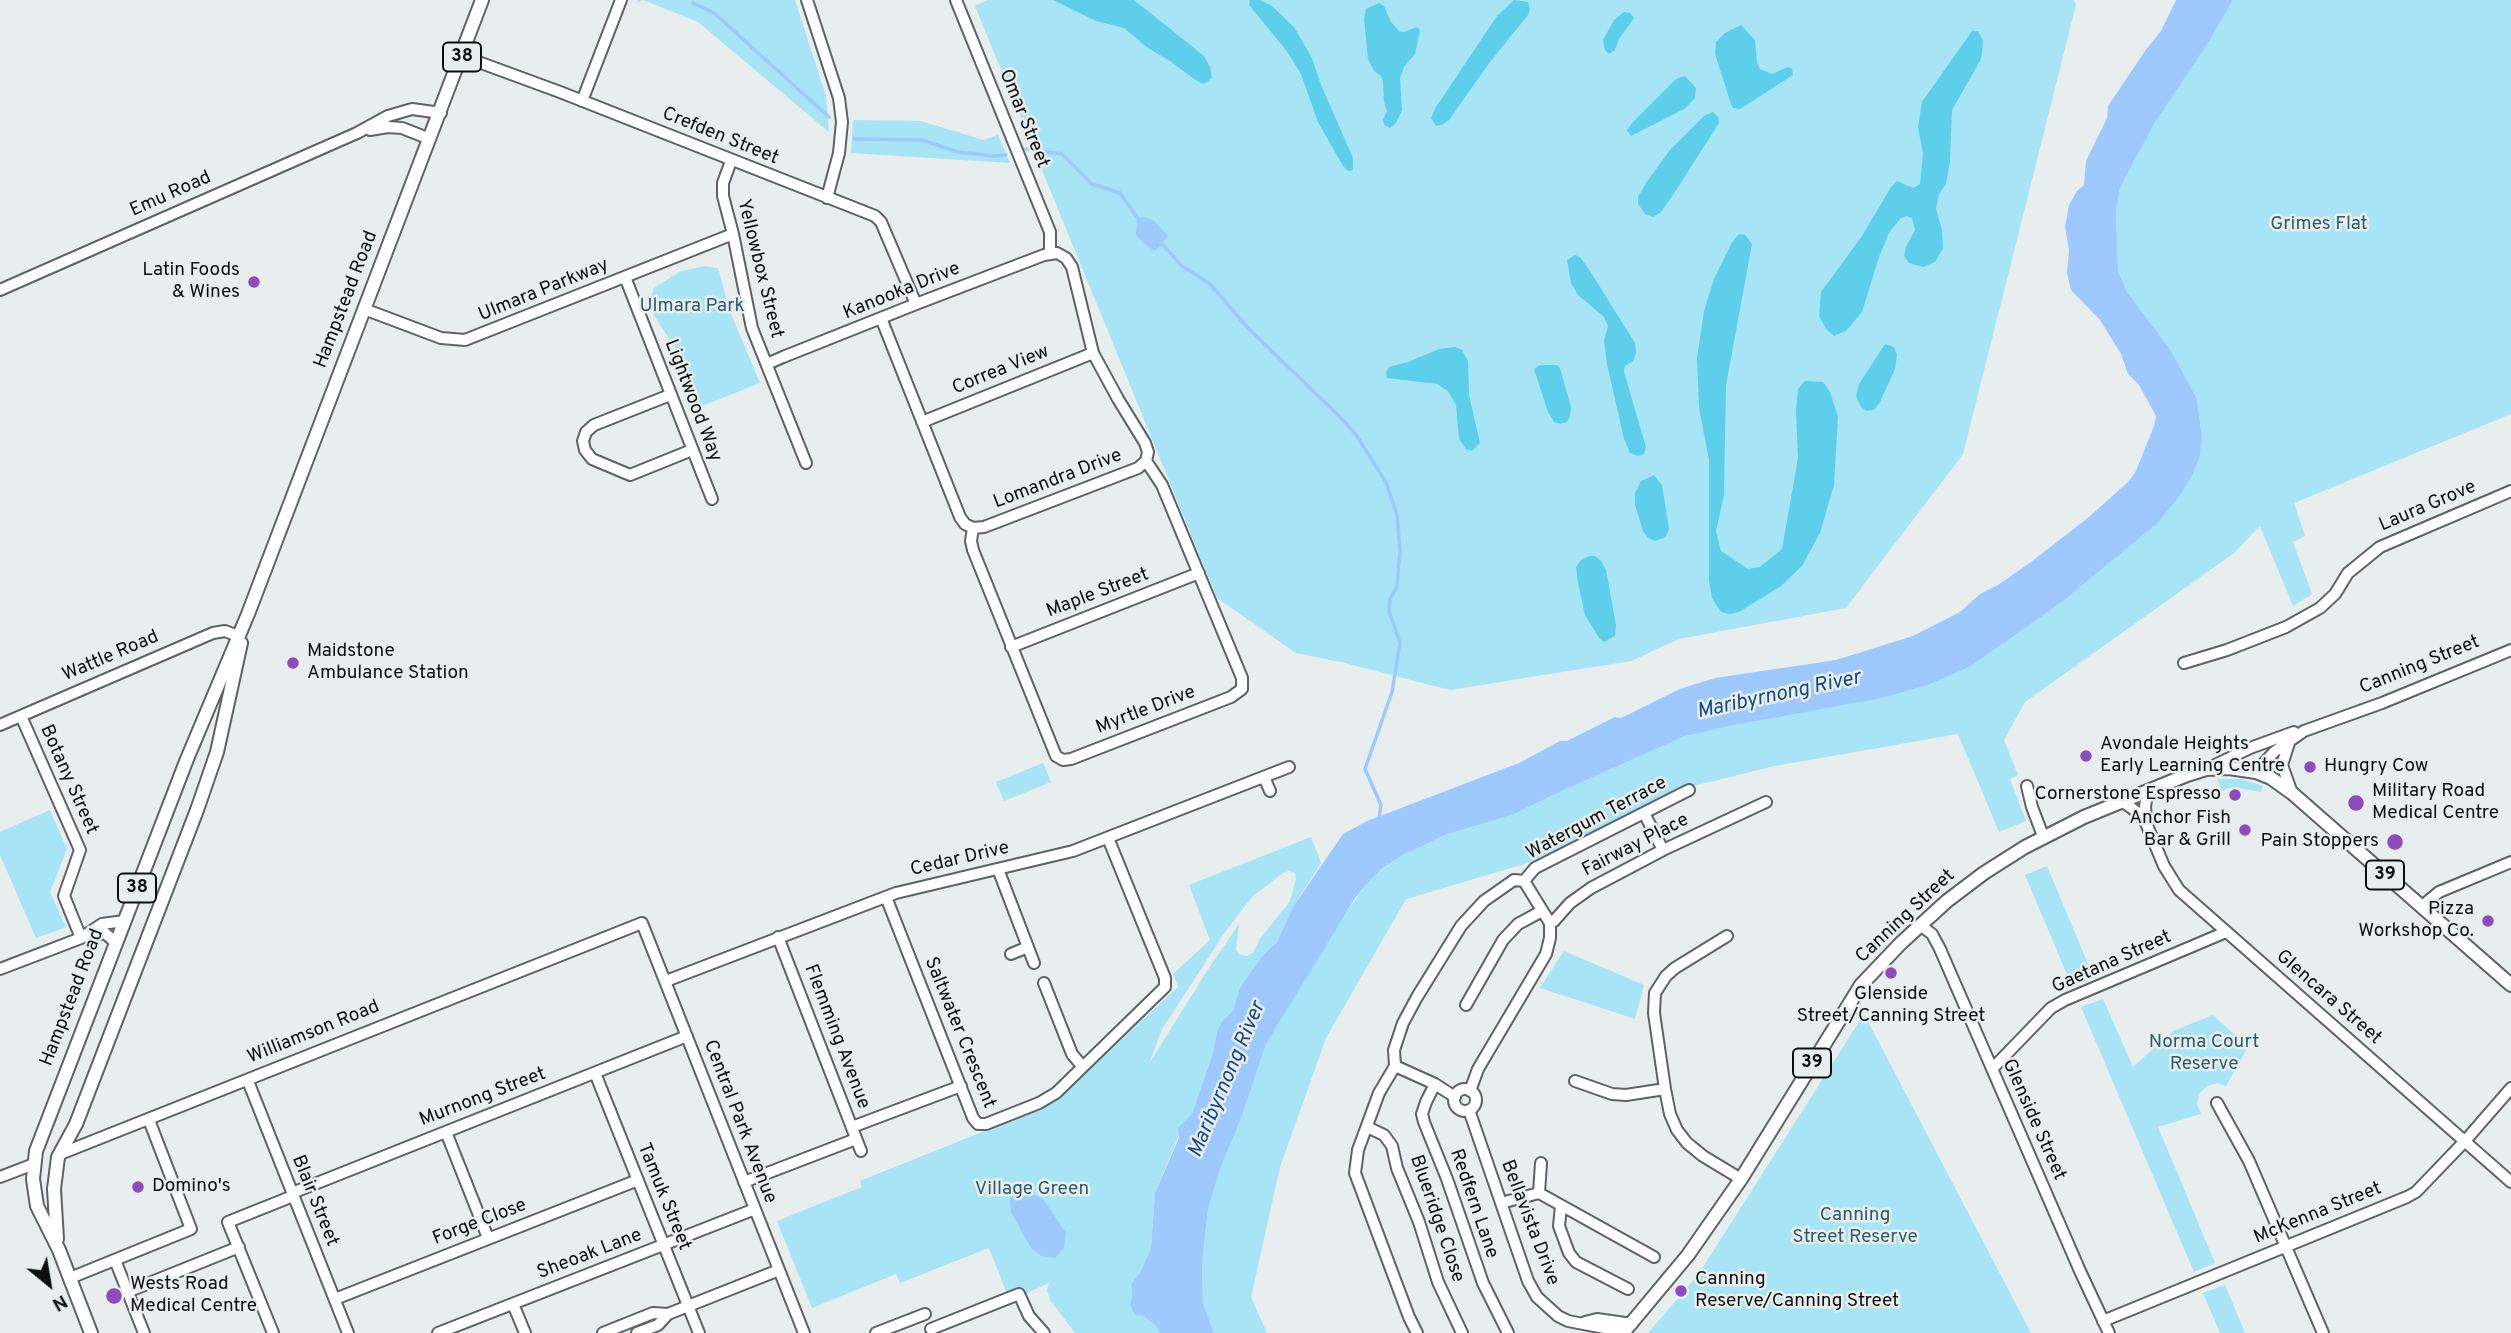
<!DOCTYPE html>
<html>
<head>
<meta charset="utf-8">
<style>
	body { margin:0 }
	#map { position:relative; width:2511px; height:1333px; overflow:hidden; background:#e8edee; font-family:Overpass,sans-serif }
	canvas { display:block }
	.north { position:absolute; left:14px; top:1249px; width:70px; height:70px; -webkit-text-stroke:5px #e8edee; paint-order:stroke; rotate:150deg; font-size:19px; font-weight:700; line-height:28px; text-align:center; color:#0d0f0f }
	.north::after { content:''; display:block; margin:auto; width:24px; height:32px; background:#0d0f0f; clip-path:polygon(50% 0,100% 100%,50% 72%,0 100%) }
</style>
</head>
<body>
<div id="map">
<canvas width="2511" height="1333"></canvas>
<div class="north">N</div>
</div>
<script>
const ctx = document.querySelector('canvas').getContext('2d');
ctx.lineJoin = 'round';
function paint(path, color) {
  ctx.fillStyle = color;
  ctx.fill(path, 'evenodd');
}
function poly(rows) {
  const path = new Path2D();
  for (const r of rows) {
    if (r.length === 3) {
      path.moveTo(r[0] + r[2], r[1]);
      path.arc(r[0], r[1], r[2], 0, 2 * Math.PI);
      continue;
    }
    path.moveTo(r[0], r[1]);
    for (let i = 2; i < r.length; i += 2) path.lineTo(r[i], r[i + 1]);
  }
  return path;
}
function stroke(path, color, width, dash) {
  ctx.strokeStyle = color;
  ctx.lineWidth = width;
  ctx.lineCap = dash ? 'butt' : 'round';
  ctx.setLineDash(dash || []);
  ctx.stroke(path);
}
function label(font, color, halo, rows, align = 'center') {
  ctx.font = font + ' Overpass,sans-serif';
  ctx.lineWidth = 5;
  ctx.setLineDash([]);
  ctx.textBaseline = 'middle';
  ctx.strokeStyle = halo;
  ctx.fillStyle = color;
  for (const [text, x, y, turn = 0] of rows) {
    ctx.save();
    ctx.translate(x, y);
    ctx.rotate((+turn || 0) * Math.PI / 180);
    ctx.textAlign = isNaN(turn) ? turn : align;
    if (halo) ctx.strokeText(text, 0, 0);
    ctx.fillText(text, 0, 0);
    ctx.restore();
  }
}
const green = poly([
	[638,0,795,0,826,96,829,132,698,22,643,0,637,3],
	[988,0,2074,0,2076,5,1963,454,1846,608,1679,639,1631,661,1450,690,1345,663,1296,653,1217,598,975,6],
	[2233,0,2511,0,2511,414,2294,503,2305,536,2293,542,2312,594,2293,606,2260,526,2234,553,2025,702,2004,740,2018,775,2010,779,2026,821,1999,832,1958,734,1775,766,1689,787,1528,863,1406,899,1326,1038,1280,1167,1251,1297,1267,1333,1214,1333,1203,1304,1202,1263,1208,1209,1221,1166,1239,1124,1266,1044,1333,931,1371,878,1401,856,1445,835,1514,814,1566,789,1685,736,1971,666,2058,605,2158,523,2179,497,2193,474,2200,456,2202,436,2197,399,2171,352,2127,292,2118,271,2116,213,2120,188,2134,161,2156,121,2210,40],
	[853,120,921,121,983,140,998,135,1010,163,851,153],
	[704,266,717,268,719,271,729,309,760,383,690,411,677,374,677,351,652,312,651,297,654,288,679,272],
	[1043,763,1051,782,1004,801,996,782],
	[2217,779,2241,779,2263,786,2261,792,2232,787,2222,791],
	[50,810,67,849,50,892,66,927,36,938,0,855,0,832],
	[1311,837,1321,863,1293,907,1277,942,1263,955,1233,1011,1222,1021,1217,1031,1213,1053,1192,1114,1183,1125,1155,1193,1151,1248,1140,1273,1131,1284,1132,1295,1130,1304,1135,1315,1142,1315,1155,1325,1160,1333,1075,1333,1050,1300,1047,1291,1049,1283,1025,1294,1022,1288,1007,1294,989,1248,900,1283,896,1274,812,1308,777,1221,862,1187,860,1181,1042,1108,1058,1099,1178,987,1173,974,1210,940,1189,885],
	[1289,871,1295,873,1296,879,1290,901,1260,939,1253,953,1247,956,1240,955,1236,950,1239,924,1205,974,1149,1064,1162,1029,1225,932,1253,896,1283,873],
	[2047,866,2093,976,2071,984,2025,875],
	[1564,951,1644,985,1635,1019,1540,988],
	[2103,999,2133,1067,2173,1031,2213,1015,2248,1047,2226,1086,2217,1083,2207,1086,2200,1093,2197,1104,2201,1114,2158,1127,2215,1263,2194,1272,2081,1007],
	[1864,1014,2031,1333,1648,1333,1698,1275],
	[2225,1285,2245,1333,2220,1333,2203,1293]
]);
const forest = poly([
	[1053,0,1134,0,1204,56,1210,67,1212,78,1204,84,1197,81,1170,61,1148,48,1124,28,1096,21],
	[1250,0,1260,0,1272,6,1294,27,1312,58,1321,85,1353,158,1353,169,1351,171,1348,171,1343,166,1318,122,1301,74,1286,50,1249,5],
	[1514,0,1528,2,1530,9,1528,15,1490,62,1449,120,1442,125,1436,126,1431,118,1436,107,1497,16],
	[1379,3,1384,6,1391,22,1399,31,1404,32,1417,27,1420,31,1415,54,1404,67,1400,78,1402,110,1396,123,1390,128,1384,125,1383,120,1387,111,1384,102,1383,82,1381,76,1374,71,1368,59,1364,19,1366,9],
	[1624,12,1630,13,1634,18,1619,39,1615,50,1609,54,1605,50,1603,40,1614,20],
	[1741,25,1755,40,1757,63,1760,69,1772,74,1788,67,1792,69,1793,75,1740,109,1733,108,1731,104,1715,54,1716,42,1725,33],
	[1972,31,1978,31,1983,41,1982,54,1980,61,1952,110,1950,161,1946,184,1939,194,1936,209,1942,230,1943,249,1935,262,1923,267,1909,263,1904,256,1906,247,1915,230,1912,218,1906,216,1900,219,1889,233,1879,257,1862,312,1846,331,1834,336,1827,330,1819,316,1821,292,1862,236,1891,187,1897,181,1913,188,1920,184,1923,154,1918,127,1922,102],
	[1685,76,1696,88,1695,98,1684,109,1631,136,1627,130,1634,121,1676,79],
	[1713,112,1718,117,1719,123,1673,195,1661,212,1653,217,1645,214,1638,204,1638,197,1646,183,1670,150,1704,116],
	[1739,234,1745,235,1752,244,1726,385,1724,495,1716,531,1721,551,1748,569,1760,567,1782,549,1798,458,1796,410,1798,389,1805,381,1823,382,1830,392,1838,417,1834,485,1820,533,1802,566,1781,586,1739,612,1730,614,1721,612,1712,598,1709,581,1709,460,1699,408,1697,358,1704,311,1714,279,1732,242],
	[1575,255,1580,257,1590,271,1635,343,1636,353,1633,361,1625,366,1624,372,1646,447,1644,454,1638,456,1630,453,1624,439,1607,364,1604,340,1608,326,1604,317,1578,295,1571,283,1567,260],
	[1885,344,1894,347,1897,355,1895,369,1880,402,1875,409,1867,411,1861,407,1856,396,1859,384],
	[1455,347,1462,350,1468,361,1469,395,1480,443,1472,451,1466,449,1459,439,1456,405,1448,391,1437,384,1387,378,1386,372,1389,367,1408,362,1439,349],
	[1540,365,1557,365,1560,368,1571,407,1570,417,1567,422,1560,424,1554,422,1548,412,1534,369],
	[1654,475,1662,485,1669,529,1666,537,1655,541,1648,538,1643,531,1635,505,1635,493,1641,481],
	[1589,556,1595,556,1601,561,1606,570,1616,625,1615,636,1604,642,1599,638,1585,615,1578,583,1576,567,1581,560]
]);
const water = poly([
	[2176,0,2233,0,2210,40,2156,121,2134,161,2120,188,2116,213,2118,271,2127,292,2171,351,2197,399,2202,436,2200,456,2193,474,2179,497,2158,523,2058,605,1971,666,1930,684,1881,698,1729,726,1685,736,1566,789,1514,814,1445,835,1401,856,1382,869,1371,879,1355,898,1266,1044,1239,1124,1221,1166,1208,1209,1202,1263,1203,1304,1214,1333,1160,1333,1155,1325,1142,1315,1135,1315,1130,1305,1132,1295,1131,1284,1140,1273,1151,1248,1155,1193,1179,1138,1178,1128,1192,1114,1213,1053,1217,1031,1222,1021,1233,1011,1240,988,1263,955,1277,942,1293,907,1343,834,1367,821,1519,763,1560,741,1567,741,1615,717,1621,718,1680,689,1715,678,1836,660,1913,636,1960,612,1980,594,1998,585,2031,562,2089,517,2129,481,2136,471,2154,426,2156,416,2139,385,2128,374,2121,354,2100,320,2071,290,2067,273,2069,250,2065,227,2069,205,2077,191,2084,185,2086,161,2107,118,2108,106,2145,51,2161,31],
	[1144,217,1153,220,1168,236,1155,251,1143,243,1136,235,1137,219],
	[1017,1191,1031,1193,1043,1199,1066,1233,1064,1248,1055,1258,1041,1256,1031,1248,1011,1212,1010,1198]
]);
const stream = poly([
	[693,3,714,13,829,117],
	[854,139,922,140,958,152,994,156,1006,155],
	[1026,149,1062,154,1092,184,1120,193,1139,220],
	[1159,241,1182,266,1210,284,1247,327,1342,419,1356,435,1386,482,1397,515,1400,550,1397,586,1390,599,1389,611,1400,643,1392,692,1365,769,1381,805,1379,819]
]);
const minor = poly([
	[807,0,839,98,842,122,839,153,827,198],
	[956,0,1050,232,1050,253],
	[462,56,560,92,875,216,881,222,916,304],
	[582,101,621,0],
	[370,130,388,127,402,128,430,139],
	[731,161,723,183,723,196,733,234,752,328,806,463],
	[625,277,712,499],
	[0,290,357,133,388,116,412,109,441,113],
	[364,309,441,338,465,340,733,234],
	[767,364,783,357,916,304,1044,255,1057,253,1066,258,1072,267,1093,353,1118,399,1145,443,1148,452,1146,461,1138,468,984,527,973,528,965,524,960,517,881,318],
	[670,395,594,425,586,432,583,441,585,450,592,459,630,475,692,450],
	[922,422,1093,353],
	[973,528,971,541,973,550,1056,756,1063,760,1071,759,1231,697,1242,689,1242,678,1162,485,1146,461],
	[1011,647,1199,573],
	[2184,663,2227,650,2286,627,2320,608,2335,594,2348,573,2380,547,2511,491],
	[21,716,80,850,64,896,81,938],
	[0,725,213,633,225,631,238,636],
	[2289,743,2282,765,2292,793],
	[2209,768,2250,748,2294,732],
	[2256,772,2274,752,2304,731,2382,703,2511,650],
	[1264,777,1270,791],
	[2027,786,2032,807,2043,836],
	[2122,801,2137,812,2146,823,2164,866,2179,890,2511,1182],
	[1644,813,1663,850],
	[2146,823,2145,806,2148,791],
	[998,869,1034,963],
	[1524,881,1535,868,1689,790],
	[886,897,973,1118,978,1124,986,1124,1039,1103,1056,1093,1165,987,1165,978,1108,838],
	[2421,907,2439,892,2511,862],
	[1920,925,1932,934,1940,949,2080,1271,2109,1333],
	[88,936,105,933,116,943],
	[1727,936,1675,968,1666,976,1655,993,1654,1013,1665,1089,1670,1114,1677,1130,1687,1143,1703,1156,1741,1179],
	[778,937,861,1151],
	[1011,954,1028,947],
	[0,969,81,938,102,924,124,921],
	[666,981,896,893,1073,851,1289,767],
	[1044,983,1072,1054,1082,1066],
	[1466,1005,1503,940,1518,924,1542,911],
	[1395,1066,1379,1093,1358,1150,1355,1173,1409,1317,1417,1333],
	[1395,1066,1394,1050,1403,1023,1417,997,1461,926,1484,901,1514,880,1524,881,1550,923],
	[1395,1066,1435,1084,1455,1097],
	[1992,1069,2051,1008,2065,1000,2226,932],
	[595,1073,699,1333],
	[248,1081,348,1333],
	[1575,1081,1612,1094,1626,1095,1665,1089],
	[1435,1084,1426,1102,1422,1114,1424,1122,1447,1179,1483,1283,1508,1333],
	[1465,1100,11],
	[1470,1091,1478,1069,1546,954,1550,938,1550,923,1554,921,1570,903,1591,888,1663,850,1766,802],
	[2217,1103,2249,1161,2323,1333],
	[1469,1110,1528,1281,1537,1297,1558,1316,1568,1321,1625,1332],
	[852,1127,961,1086],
	[1367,1127,1384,1135,1392,1146,1397,1168,1419,1222,1438,1282,1462,1333],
	[446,1132,488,1238],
	[60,1154,642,923,804,1333],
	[0,1177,34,1164],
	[744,1182,856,1139],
	[292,1193,687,1036],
	[1539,1193,1541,1163],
	[1501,1203,1539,1193,1654,1257],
	[1561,1206,1559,1226,1569,1253,1576,1262,1628,1289],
	[115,1260,144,1333],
	[70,1278,191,1229,149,1120],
	[127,1292,239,1247],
	[335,1299,638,1180],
	[513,1304,525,1333],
	[2103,1321,2407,1197,2416,1192,2465,1141,2511,1088],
	[1585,1322,1597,1319,1632,1324],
	[931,1329,1019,1294,1029,1316,1044,1333],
	[273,1333,228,1222,293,1196],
	[438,1333,755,1209],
	[603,1333,653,1313,668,1314,779,1270],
	[637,1333,658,1325,668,1314],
	[876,1333,925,1314]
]);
const major = poly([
	[57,1239,54,1189,58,1157,76,1124,197,810,217,752,241,643],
	[91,1333,59,1250,37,1206,33,1179,36,1151,187,759,248,614,482,0],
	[1623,1333,1688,1255,1741,1179,1861,985,1901,943,1947,901,1984,873,2025,847,2084,817,2187,775,2206,769,2229,768,2256,772,2271,778,2292,793,2511,985]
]);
const markers = [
	[254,282,7,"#8f4abe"],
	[293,663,7,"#8f4abe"],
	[2086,756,7,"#8f4abe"],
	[2310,767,7,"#8f4abe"],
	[2235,795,7,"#8f4abe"],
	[2356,803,9,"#8f4abe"],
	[2245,830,7,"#8f4abe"],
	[2395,842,9,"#8f4abe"],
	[2488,921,7,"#8f4abe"],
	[1891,973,7,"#8f4abe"],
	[138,1187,7,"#8f4abe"],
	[1681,1291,7,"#8f4abe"],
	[114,1296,9,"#8f4abe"]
];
const shields = [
	[462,57,38],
	[2385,875,38],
	[137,888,38],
	[1812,1063,38]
];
const shieldNames = [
	["38",462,57],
	["39",2385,875],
	["38",137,888],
	["39",1812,1063]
];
const streetNames = [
	["Omar Street",1023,119,68],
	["Crefden Street",720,137,22],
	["Emu Road",171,195,-24],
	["Yellowbox Street",759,269,76],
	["Ulmara Parkway",544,291,-22],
	["Kanooka Drive",902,292,-22],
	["Hampstead Road",347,300,-69],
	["Correa View",1001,371,-22],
	["Lightwood Way",692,401,69],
	["Lomandra Drive",1058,480,-21],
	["Laura Grove",2428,507,-23],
	["Maple Street",1098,594,-21],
	["Wattle Road",111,657,-23],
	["Canning Street",2420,666,-22],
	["Myrtle Drive",1146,711,-21],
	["Botany Street",68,780,66],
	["Watergum Terrace",1597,819,-28],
	["Fairway Place",1636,846,-27],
	["Cedar Drive",960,860,-13],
	["Canning Street",1906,917,-43],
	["Gaetana Street",2112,963,-24],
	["Hampstead Road",73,998,-69],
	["Glencara Street",2328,998,41],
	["Williamson Road",314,1033,-22],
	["Saltwater Crescent",959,1033,68],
	["Flemming Avenue",836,1037,69],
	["Murnong Street",483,1098,-21],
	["Glenside Street",2033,1120,66],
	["Central Park Avenue",739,1122,69],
	["Tamuk Street",663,1197,68],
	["Blair Street",314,1201,68],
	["Redfern Lane",1473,1204,71],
	["McKenna Street",2318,1214,-22],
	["Blueridge Close",1436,1219,71],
	["Forge Close",480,1223,-21],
	["Bellavista Drive",1529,1223,69],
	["Sheoak Lane",590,1255,-21]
];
const parkNames = [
	["Grimes Flat",2319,225],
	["Ulmara Park",692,307],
	["Norma Court",2204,1043],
	["Reserve",2204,1065],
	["Village Green",1032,1190],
	["Canning",1855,1216],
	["Street Reserve",1855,1238]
];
const poiNames = [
	["Latin Foods",240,271,"right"],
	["& Wines",240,293,"right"],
	["Maidstone",307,652],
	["Ambulance Station",307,674],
	["Avondale Heights",2100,745],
	["Early Learning Centre",2100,767],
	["Hungry Cow",2324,767],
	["Military Road",2372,792],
	["Medical Centre",2372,814],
	["Cornerstone Espresso",2221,795,"right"],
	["Anchor Fish",2231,819,"right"],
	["Bar & Grill",2231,841,"right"],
	["Pain Stoppers",2379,842,"right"],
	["Pizza",2474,910,"right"],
	["Workshop Co.",2474,932,"right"],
	["Glenside",1891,995,"center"],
	["Street/Canning Street",1891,1017,"center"],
	["Domino's",152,1187],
	["Canning",1695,1280],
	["Reserve/Canning Street",1695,1302],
	["Wests Road",130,1285],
	["Medical Centre",130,1307]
];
const waterNames = [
	["Maribyrnong River",1779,696,-12],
	["Maribyrnong River",1228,1080,-67]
];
paint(green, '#a7e4f5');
paint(forest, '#5ecfeb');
paint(water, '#9ec9fe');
stroke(stream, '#9ec9fe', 3.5);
stroke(minor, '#5e6264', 14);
stroke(major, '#5e6264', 16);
stroke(minor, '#fff', 10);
stroke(major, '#fff', 12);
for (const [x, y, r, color] of markers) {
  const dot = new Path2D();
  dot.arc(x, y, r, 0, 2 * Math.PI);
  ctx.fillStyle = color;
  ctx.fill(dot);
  stroke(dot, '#e8edee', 2.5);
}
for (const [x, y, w] of shields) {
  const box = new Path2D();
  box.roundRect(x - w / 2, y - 14.5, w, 29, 5);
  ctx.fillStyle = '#e8edee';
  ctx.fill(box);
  stroke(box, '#0d0f0f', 2);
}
label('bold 18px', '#0d0f0f', null, shieldNames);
label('19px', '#0d0f0f', '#e8edee', streetNames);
label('19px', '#2d5d69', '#e8edee', parkNames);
label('19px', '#0d0f0f', '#e8edee', poiNames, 'left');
label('italic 21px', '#144b85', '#e8edee', waterNames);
</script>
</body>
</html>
